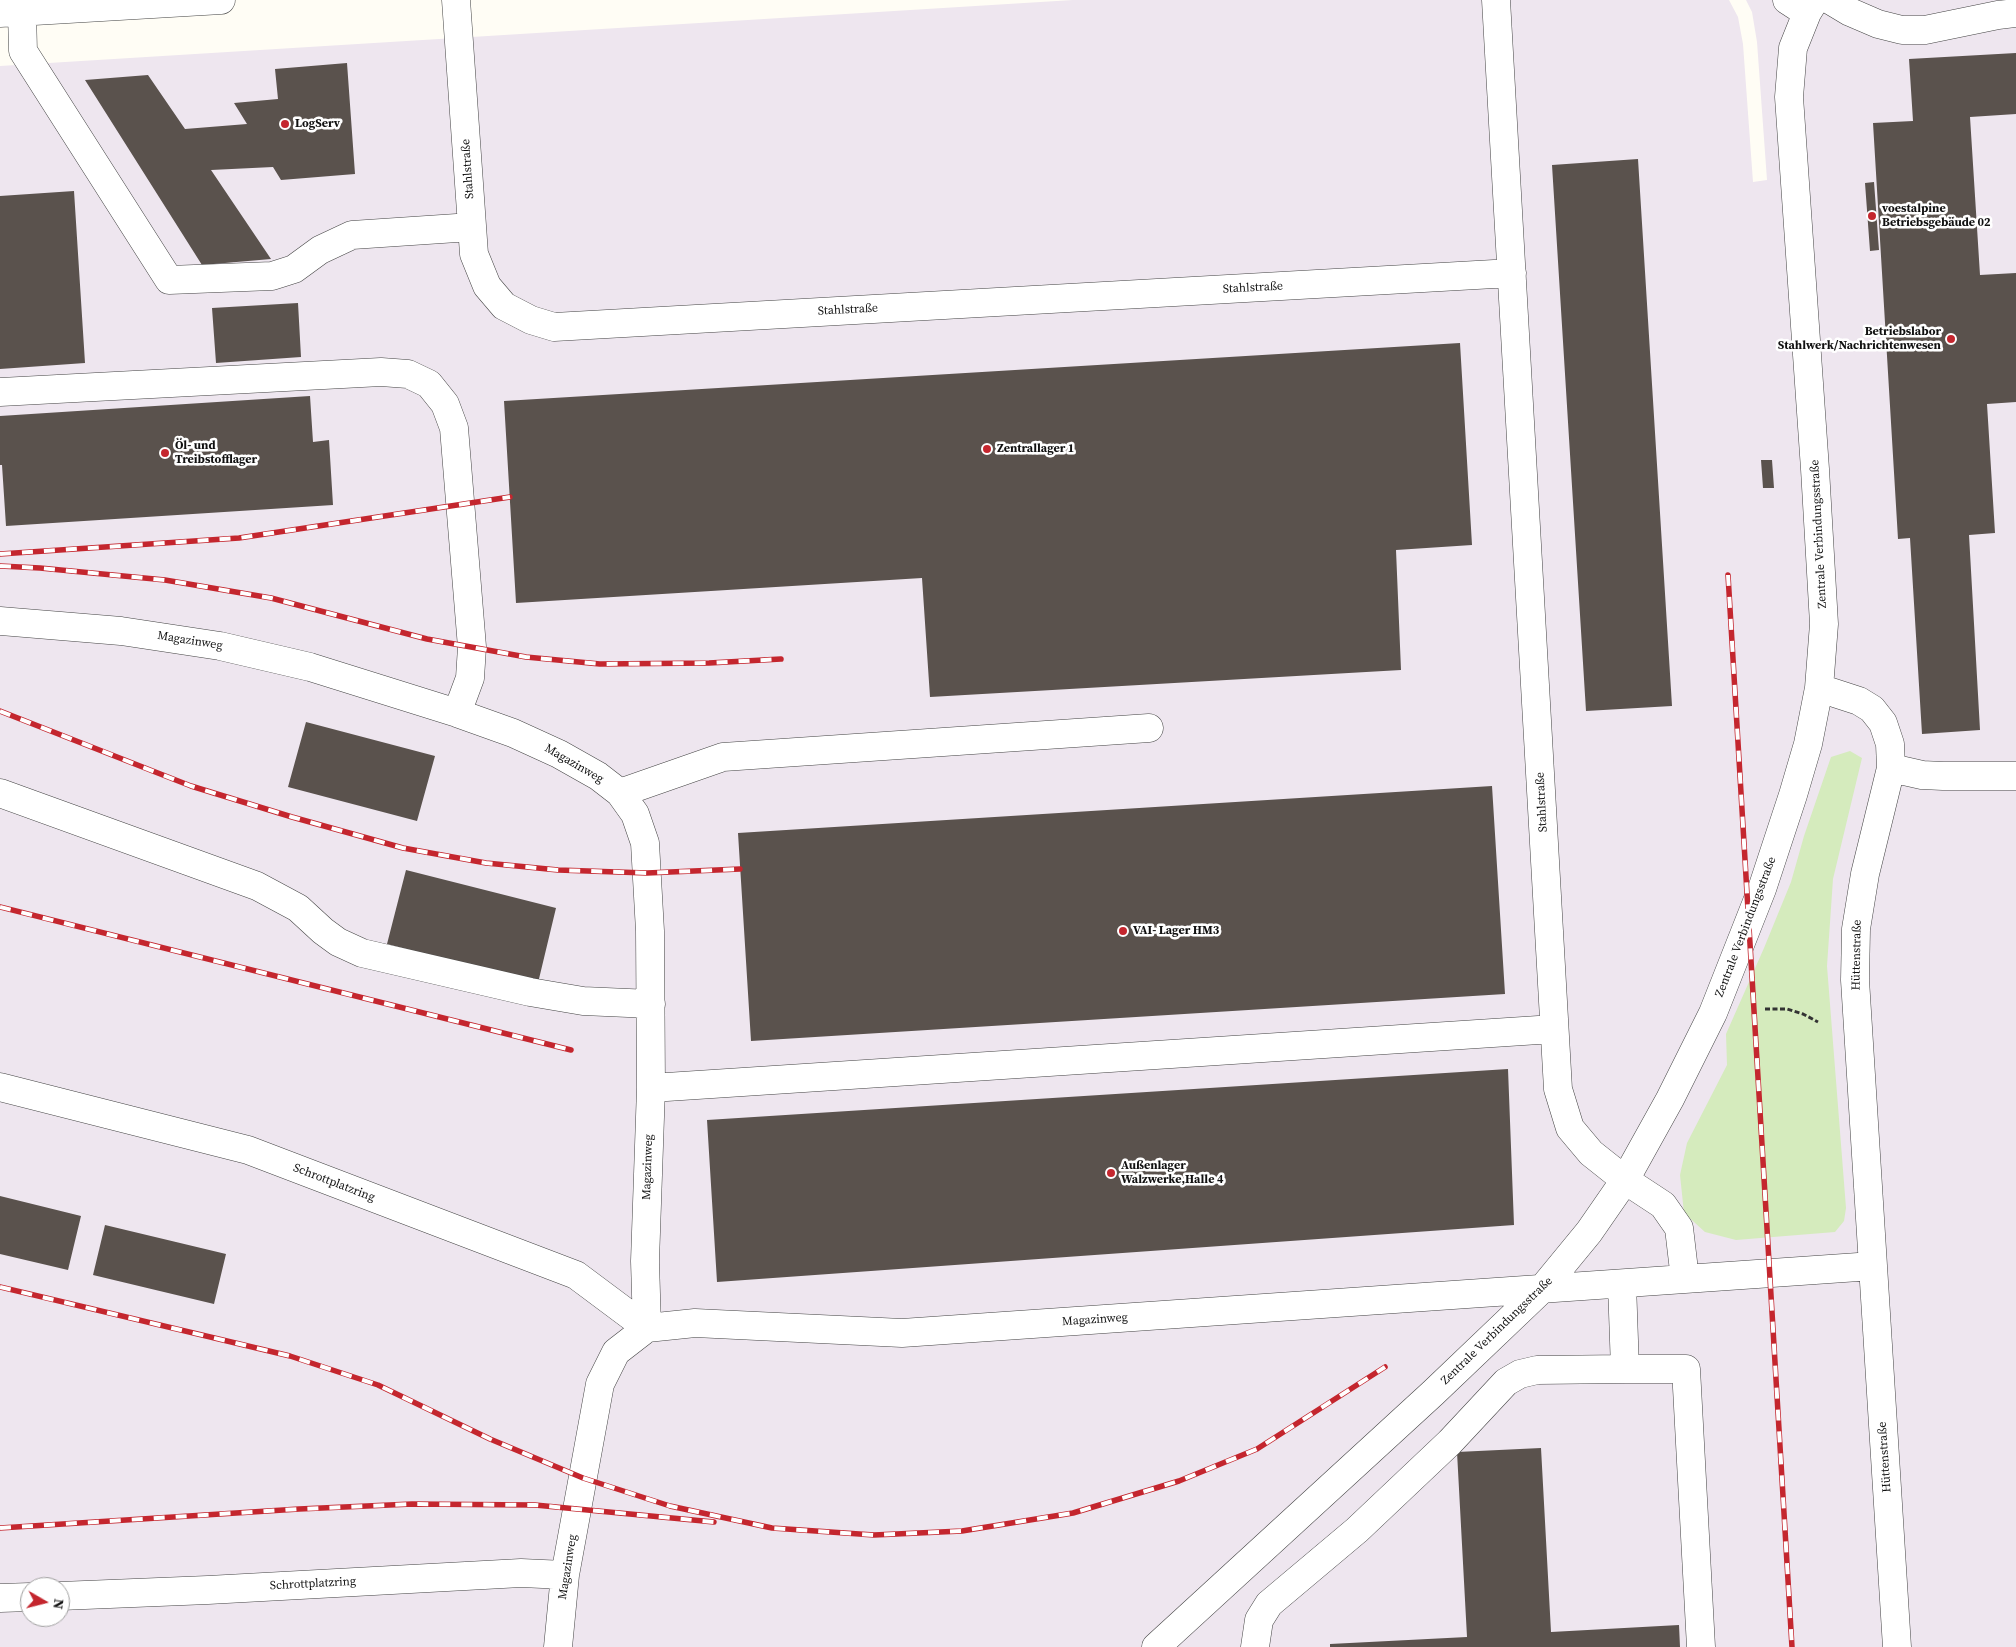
<!DOCTYPE html>
<html>
<head>
<meta charset="utf-8">
<style>
	body { margin:0 }
	#map { position:relative; width:2016px; height:1647px; overflow:hidden; background:#fffdf5; font-family:"Source Serif 4",serif }
	canvas { display:block }
	.north { position:absolute; left:20px; top:1577px; width:50px; height:50px; box-sizing:border-box; background:#fff; border:1px solid #a0a0a0; border-radius:50%; rotate:98deg; font-size:14px; font-weight:700; line-height:20px; text-align:center; color:#111 }
	.north::after { content:''; display:block; margin:auto; width:18px; height:22px; background:#c4262e; clip-path:polygon(50% 0,100% 100%,50% 72%,0 100%) }
</style>
</head>
<body>
<div id="map">
<canvas width="2016" height="1647"></canvas>
<div class="north">N</div>
</div>
<script>
const ctx = document.querySelector('canvas').getContext('2d');
ctx.lineJoin = 'round';
function paint(path, color) {
  ctx.fillStyle = color;
  ctx.fill(path, 'evenodd');
}
function poly(rows) {
  const path = new Path2D();
  for (const r of rows) {
    path.moveTo(r[0], r[1]);
    for (let i = 2; i < r.length; i += 2) path.lineTo(r[i], r[i + 1]);
  }
  return path;
}
function stroke(path, color, width, dash) {
  ctx.strokeStyle = color;
  ctx.lineWidth = width;
  ctx.lineCap = dash ? 'butt' : 'round';
  ctx.setLineDash(dash || []);
  ctx.stroke(path);
}
function label(font, color, halo, rows, align = 'center') {
  ctx.font = font + ' "Source Serif 4",serif';
  ctx.lineWidth = 5;
  ctx.setLineDash([]);
  ctx.textBaseline = 'middle';
  ctx.strokeStyle = halo;
  ctx.fillStyle = color;
  for (const [text, x, y, turn = 0] of rows) {
    ctx.save();
    ctx.translate(x, y);
    ctx.rotate((+turn || 0) * Math.PI / 180);
    ctx.textAlign = isNaN(turn) ? turn : align;
    if (halo) ctx.strokeText(text, 0, 0);
    ctx.fillText(text, 0, 0);
    ctx.restore();
  }
}
const industrial = poly([
	[1073,0,1729,0,1738,17,1743,44,1753,182,1767,180,1757,42,1752,12,1746,0,2016,0,2016,1647,0,1647,0,66],
	[30,1587,60,1587,60,1617,30,1617]
]);
const green = poly([
	[1850,751,1862,758,1833,879,1827,966,1846,1208,1844,1221,1835,1232,1736,1240,1705,1232,1684,1213,1680,1175,1687,1143,1727,1065,1726,1034,1764,948,1791,882,1804,836,1831,757]
]);
const building = poly([
	[2016,53,2016,114,1970,117,1980,275,2016,273,2016,402,1987,404,1995,533,1969,535,1980,730,1922,734,1910,538,1898,539,1873,123,1913,121,1909,59],
	[347,63,355,174,281,180,273,167,211,170,271,259,202,265,85,80,148,75,185,129,247,124,234,103,278,99,275,69],
	[1638,159,1672,706,1586,711,1552,165],
	[1874,182,1879,250,1870,251,1865,183],
	[74,191,85,363,0,369,0,196],
	[298,303,301,357,216,363,212,308],
	[1460,343,1472,545,1396,550,1401,670,930,697,922,578,516,603,504,401],
	[310,396,313,442,329,440,333,505,6,526,2,465,0,465,0,416],
	[1761,460,1772,460,1774,488,1763,488],
	[306,722,435,756,417,821,288,787],
	[1492,786,1505,994,751,1041,738,833],
	[406,870,556,908,538,983,387,944],
	[1508,1069,1514,1225,717,1282,707,1120],
	[0,1196,81,1216,68,1270,0,1254],
	[105,1225,226,1254,214,1304,93,1275],
	[1541,1448,1551,1632,1679,1625,1680,1647,1330,1647,1330,1644,1467,1637,1457,1452]
]);
const path = poly([
	[1765,1009,1787,1009,1803,1014,1818,1022]
]);
const minor = poly([
	[456,0,474,254,487,286,504,306,531,320,554,327,1512,273],
	[1496,0,1558,1089,1570,1128,1591,1153,1625,1180,1663,1205,1679,1228,1685,1279],
	[1787,0,1807,13],
	[1830,0,1850,12,1878,24,1902,30,1925,30,1998,15,2016,13],
	[22,12,23,51,169,280,272,276,294,269,320,250,352,235,472,227],
	[0,13,221,0],
	[0,392,381,372,408,374,429,384,445,404,454,428,472,647,470,678,457,713],
	[0,621,121,631,220,646,310,667,457,713,513,733,559,754,598,776,620,793,635,814,645,843,650,931,651,1088,645,1261,647,1328],
	[1819,688,1859,701,1872,709,1883,723,1890,744,1891,768,1865,874,1856,929,1855,980,1897,1647],
	[1891,768,1922,775,1943,776,2016,776],
	[0,793,257,886,298,908,323,931,338,942,362,953,530,992,583,1001,651,1004],
	[620,793,723,757,1149,728],
	[0,1087,248,1150,576,1275,647,1328],
	[651,1088,1554,1029],
	[1622,1284,1625,1369,1686,1369,1701,1647],
	[60,1596,208,1590,521,1573,565,1575],
	[0,1598,30,1597],
	[558,1647,565,1575,600,1384,616,1352,647,1328,695,1323,902,1333,1873,1266],
	[1156,1647,1433,1393,1543,1288,1589,1232,1625,1180,1670,1099,1713,1013,1762,889,1793,795,1808,744,1819,688,1824,624,1815,469,1789,97,1793,48,1807,13,1815,0],
	[1255,1647,1259,1620,1269,1604,1357,1530,1450,1442,1506,1382,1520,1374,1537,1370,1625,1369]
]);
const rail = poly([
	[0,554,239,538,510,497],
	[0,566,40,568,165,580,271,598,427,639,526,657,600,664,709,663,781,659],
	[1728,575,1792,1647],
	[0,711,191,786,292,817,403,848,486,863,558,870,647,873,740,869],
	[0,907,571,1050],
	[0,1287,290,1356,378,1385,490,1439,583,1478,670,1506,772,1528,874,1535,962,1531,1073,1513,1179,1481,1257,1449,1385,1367],
	[0,1528,299,1509,412,1504,535,1505,714,1522]
]);
const markers = [
	[285,124,5,"#c4262e"],
	[1872,216,5,"#c4262e"],
	[1951,339,5,"#c4262e"],
	[987,449,5,"#c4262e"],
	[165,453,5,"#c4262e"],
	[1123,931,5,"#c4262e"],
	[1111,1173,5,"#c4262e"]
];
const poiNames = [
	["LogServ",295,124],
	["voestalpine",1882,209],
	["Betriebsgebäude 02",1882,223],
	["Betriebslabor",1941,332,"right"],
	["Stahlwerk/Nachrichtenwesen",1941,346,"right"],
	["Öl- und",175,446],
	["Treibstofflager",175,460],
	["Zentrallager 1",997,449],
	["VAI- Lager HM3",1133,931],
	["Außenlager",1121,1166],
	["Walzwerke,Halle 4",1121,1180]
];
const streetNames = [
	["Stahlstraße",468,169,-94],
	["Stahlstraße",1253,288,-3],
	["Stahlstraße",848,310,-3],
	["Zentrale Verbindungsstraße",1819,534,-93],
	["Magazinweg",190,641,9],
	["Magazinweg",574,764,30],
	["Stahlstraße",1542,802,-93],
	["Zentrale Verbindungsstraße",1746,927,-69],
	["Hüttenstraße",1857,955,-89],
	["Magazinweg",648,1167,-88],
	["Schrottplatzring",334,1183,21],
	["Magazinweg",1095,1320,-4],
	["Zentrale Verbindungsstraße",1497,1331,-44],
	["Hüttenstraße",1885,1457,-94],
	["Magazinweg",568,1567,-81],
	["Schrottplatzring",313,1584,-3]
];
paint(industrial, '#eee6ef');
paint(green, '#d5ebbd');
paint(building, '#5a524d');
stroke(minor, '#444', 29);
stroke(path, '#333', 3, [5, 2.5]);
stroke(minor, '#fff', 28);
stroke(rail, '#c4262e', 5.5);
stroke(rail, '#fff', 4, [11]);
for (const [x, y, r, color] of markers) {
  const dot = new Path2D();
  dot.arc(x, y, r, 0, 2 * Math.PI);
  ctx.fillStyle = color;
  ctx.fill(dot);
  stroke(dot, '#fff', 2);
}
label('bold 12px', '#111', '#fff', poiNames, 'left');
label('12px', '#111', '#fff', streetNames);
</script>
</body>
</html>
